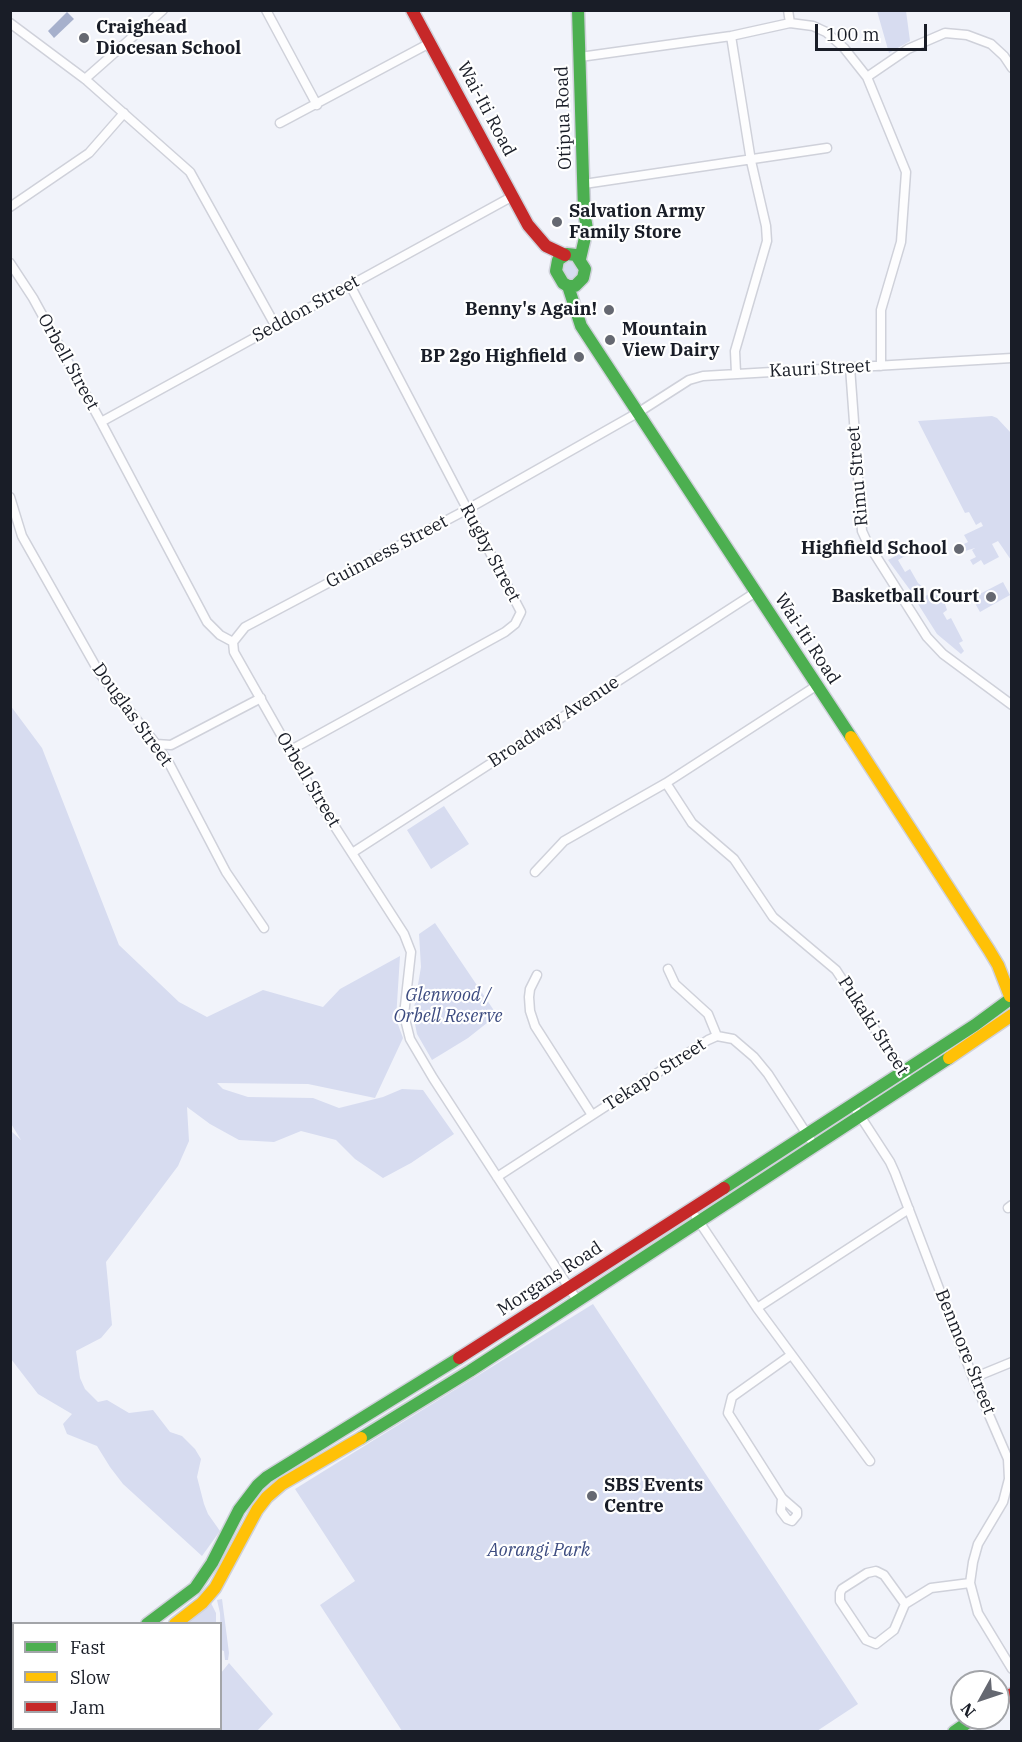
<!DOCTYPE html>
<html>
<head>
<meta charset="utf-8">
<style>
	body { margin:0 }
	#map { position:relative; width:1022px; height:1742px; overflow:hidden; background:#f1f3fa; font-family:"IBM Plex Serif",serif }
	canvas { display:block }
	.frame { position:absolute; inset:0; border:12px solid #191d27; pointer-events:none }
	.legend { position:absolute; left:12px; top:1622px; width:210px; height:108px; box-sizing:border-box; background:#fff; border:2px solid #a3a5a9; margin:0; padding:8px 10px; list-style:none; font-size:18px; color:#191d27 }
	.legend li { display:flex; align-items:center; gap:12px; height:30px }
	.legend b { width:30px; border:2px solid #a3a5a9 }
	.north { position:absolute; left:950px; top:1670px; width:60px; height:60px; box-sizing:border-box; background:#fff; border:2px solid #a3a5a9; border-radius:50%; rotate:230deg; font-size:16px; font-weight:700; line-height:24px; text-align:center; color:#191d27 }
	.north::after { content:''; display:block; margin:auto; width:21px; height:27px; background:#656871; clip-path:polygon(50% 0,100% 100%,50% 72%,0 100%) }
	.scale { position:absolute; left:815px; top:24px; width:112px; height:27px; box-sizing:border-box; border:3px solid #191d27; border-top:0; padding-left:8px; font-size:18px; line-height:21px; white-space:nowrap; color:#191d27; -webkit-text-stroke:4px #fff; paint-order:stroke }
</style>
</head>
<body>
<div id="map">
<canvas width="1022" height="1742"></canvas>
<div class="frame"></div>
<ul class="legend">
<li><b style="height:8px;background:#4caf50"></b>Fast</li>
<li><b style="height:8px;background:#ffc107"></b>Slow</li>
<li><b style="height:8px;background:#c62828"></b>Jam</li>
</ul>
<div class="north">N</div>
<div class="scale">100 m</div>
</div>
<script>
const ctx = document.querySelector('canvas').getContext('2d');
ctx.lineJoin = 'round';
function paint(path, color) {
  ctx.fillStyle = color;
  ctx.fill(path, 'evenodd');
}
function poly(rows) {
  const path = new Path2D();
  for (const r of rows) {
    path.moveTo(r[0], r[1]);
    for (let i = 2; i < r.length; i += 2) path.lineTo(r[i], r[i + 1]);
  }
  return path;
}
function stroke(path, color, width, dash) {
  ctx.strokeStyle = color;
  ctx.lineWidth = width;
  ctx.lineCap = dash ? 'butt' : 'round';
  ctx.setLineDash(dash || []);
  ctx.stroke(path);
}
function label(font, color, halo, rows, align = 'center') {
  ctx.font = font + ' "IBM Plex Serif",serif';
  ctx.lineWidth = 4.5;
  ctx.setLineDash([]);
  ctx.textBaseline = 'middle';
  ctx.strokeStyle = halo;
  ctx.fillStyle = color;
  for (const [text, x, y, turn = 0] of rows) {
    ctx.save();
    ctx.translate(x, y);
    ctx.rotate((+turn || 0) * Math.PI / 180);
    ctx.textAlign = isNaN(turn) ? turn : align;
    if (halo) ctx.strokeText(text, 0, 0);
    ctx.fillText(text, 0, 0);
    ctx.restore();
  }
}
const green = poly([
	[877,11,906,11,910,41,889,53],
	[571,259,577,264,580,272,577,280,569,281,563,275,562,268,566,260],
	[992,416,997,418,1011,433,1011,560,998,541,992,544,999,557,984,565,981,560,973,565,970,560,976,557,972,550,975,548,965,551,962,545,968,542,964,535,983,526,981,522,976,525,969,512,965,513,918,421],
	[918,544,919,546,917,549,898,560,905,572,910,569,918,583,924,588,913,594,888,560],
	[1003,582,1010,595,980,612,972,598],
	[936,591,939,593,945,604,947,610,943,613,947,620,951,618,963,641,959,643,964,651,961,654,937,634,918,604,921,598],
	[10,705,42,748,119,945,179,1002,207,1017,263,990,323,1007,340,989,400,956,396,1019,403,1038,375,1098,308,1084,217,1083,223,1089,248,1097,313,1098,339,1108,383,1097,402,1089,423,1090,454,1134,411,1163,383,1178,355,1159,336,1140,301,1131,274,1142,239,1140,210,1124,187,1107,189,1141,178,1166,106,1262,112,1325,101,1338,76,1351,80,1378,85,1389,98,1402,107,1400,129,1413,153,1410,170,1432,182,1436,195,1449,201,1459,197,1477,204,1504,208,1514,220,1531,202,1556,123,1484,110,1467,97,1446,67,1434,63,1424,72,1414,38,1394,11,1359,11,1131,21,1140,10,1122],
	[444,806,469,844,431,869,407,830],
	[435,923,497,1015,468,1038,432,1060,417,1034,413,1014,421,967,419,934],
	[593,1304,858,1704,817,1731,402,1731,320,1605,355,1581,295,1489],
	[222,1599,229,1653,228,1660,225,1660,224,1651,221,1650,221,1647,220,1613,217,1600],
	[211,1603,216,1613,216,1623,187,1623],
	[229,1663,273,1714,257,1731,206,1731,209,1729,220,1728,221,1673]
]);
const water = poly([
	[67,12,74,19,54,38,48,31]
]);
const street = poly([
	[266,10,317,105],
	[788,10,790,23],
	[10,23,85,79,190,172,275,325],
	[731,36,751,161,766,226,767,241,735,351,736,373],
	[580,57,731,36,790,23,813,26,826,32,844,48,867,77,906,172,901,242,881,310,881,366],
	[867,77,908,49,945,33,967,35,991,44,1004,56,1012,68],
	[85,79,163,10],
	[280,123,430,43],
	[584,184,827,148],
	[10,207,89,153,124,113],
	[10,263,33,298,101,422,207,622,220,635,233,642,234,652,319,802,404,934,411,952,404,1015,410,1039,433,1078,577,1300],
	[850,367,862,531,867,542,927,637,943,654,1012,705],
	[101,422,513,196],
	[10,497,22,536,100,674,156,744,170,765,226,872,264,928],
	[233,642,245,627,466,510,639,412,689,380,703,376,1012,358],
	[156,744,171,745,261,698],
	[289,751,505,632,515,624,521,612,350,285],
	[666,783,692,823,734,859,773,917,836,970,911,1084],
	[352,853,756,592],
	[535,872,564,841,666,783,816,686],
	[668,969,675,984,708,1014,717,1036],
	[537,975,530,989,529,997,530,1011,535,1026,592,1115],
	[853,1105,890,1162,895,1173,973,1378,1008,1459,1009,1479,1003,1502,978,1544,973,1562,970,1583,978,1613,1012,1669],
	[497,1177,708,1040,717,1036,733,1039,754,1057,768,1074,810,1139],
	[1008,1208,1012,1205],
	[696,1217,757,1308,870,1461],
	[757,1308,909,1209],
	[973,1378,1012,1362],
	[782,1498,781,1511,787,1519,792,1521,797,1515,797,1511,782,1498,728,1413,732,1397,791,1355],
	[905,1604,884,1575,876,1571,867,1573,842,1589,840,1593,840,1601,866,1640,876,1644,894,1630,905,1604,931,1588,970,1583],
	[97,1728,99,1732]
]);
const fast = poly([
	[578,10,584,211,587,229,580,259],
	[567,254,576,255,585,269,583,278,575,286,568,286,563,283,556,271,558,260,567,254],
	[568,286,581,326,851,737],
	[724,1188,975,1025,1009,1000],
	[361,1438,470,1371,949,1058],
	[147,1624,195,1588,212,1563,239,1510,258,1485,267,1477,459,1358],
	[10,1711,14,1709],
	[954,1732,974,1718]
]);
const slow = poly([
	[851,737,989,950,998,965,1010,996],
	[949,1058,1012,1015],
	[175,1624,202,1603,215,1588,257,1510,267,1497,282,1484,361,1438]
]);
const jam = poly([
	[412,10,528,225,546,246,565,255],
	[459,1358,724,1188],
	[998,1702,1012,1694],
	[10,1731,14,1728]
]);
const markers = [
	[84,38,6,"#656871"],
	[557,222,6,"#656871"],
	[609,310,6,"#656871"],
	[610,340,6,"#656871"],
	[579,357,6,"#656871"],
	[959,549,6,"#656871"],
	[991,597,6,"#656871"],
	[592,1496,6,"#656871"]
];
const poiNames = [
	["Craighead",96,28],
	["Diocesan School",96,49],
	["Salvation Army",569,212],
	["Family Store",569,233],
	["Benny's Again!",597,310,"right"],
	["Mountain",622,330],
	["View Dairy",622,351],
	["BP 2go Highfield",567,357,"right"],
	["Highfield School",947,549,"right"],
	["Basketball Court",979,597,"right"],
	["SBS Events",604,1486],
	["Centre",604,1507]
];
const streetNames = [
	["Wai-Iti Road",486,109,62],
	["Otipua Road",564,118,-92],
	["Seddon Street",306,309,-29],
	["Orbell Street",68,362,61],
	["Kauri Street",820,369,-3],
	["Rimu Street",858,476,-95],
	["Guinness Street",387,552,-28],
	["Rugby Street",490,553,62],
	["Wai-Iti Road",807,639,57],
	["Douglas Street",132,715,54],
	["Broadway Avenue",554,722,-33],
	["Orbell Street",308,780,59],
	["Pukaki Street",873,1026,57],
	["Tekapo Street",655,1075,-33],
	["Morgans Road",550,1279,-33],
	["Benmore Street",965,1352,68]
];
const parkNames = [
	["Glenwood /",448,996],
	["Orbell Reserve",448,1017],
	["Aorangi Park",539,1551]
];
paint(green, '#d7dcf0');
paint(water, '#a6b0cc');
stroke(street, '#cfd1da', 11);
stroke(fast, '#cfd1da', 15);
stroke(slow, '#cfd1da', 15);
stroke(jam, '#cfd1da', 15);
stroke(street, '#fdfdfe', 8);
stroke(fast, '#4caf50', 12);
stroke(slow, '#ffc107', 12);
stroke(jam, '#c62828', 12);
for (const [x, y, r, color] of markers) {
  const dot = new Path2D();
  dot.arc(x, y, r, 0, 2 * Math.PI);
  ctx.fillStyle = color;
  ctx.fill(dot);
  stroke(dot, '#fff', 2);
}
label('bold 18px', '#191d27', '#fff', poiNames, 'left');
label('18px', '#191d27', '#fff', streetNames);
label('italic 18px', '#3d4c80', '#fff', parkNames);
</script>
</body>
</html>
